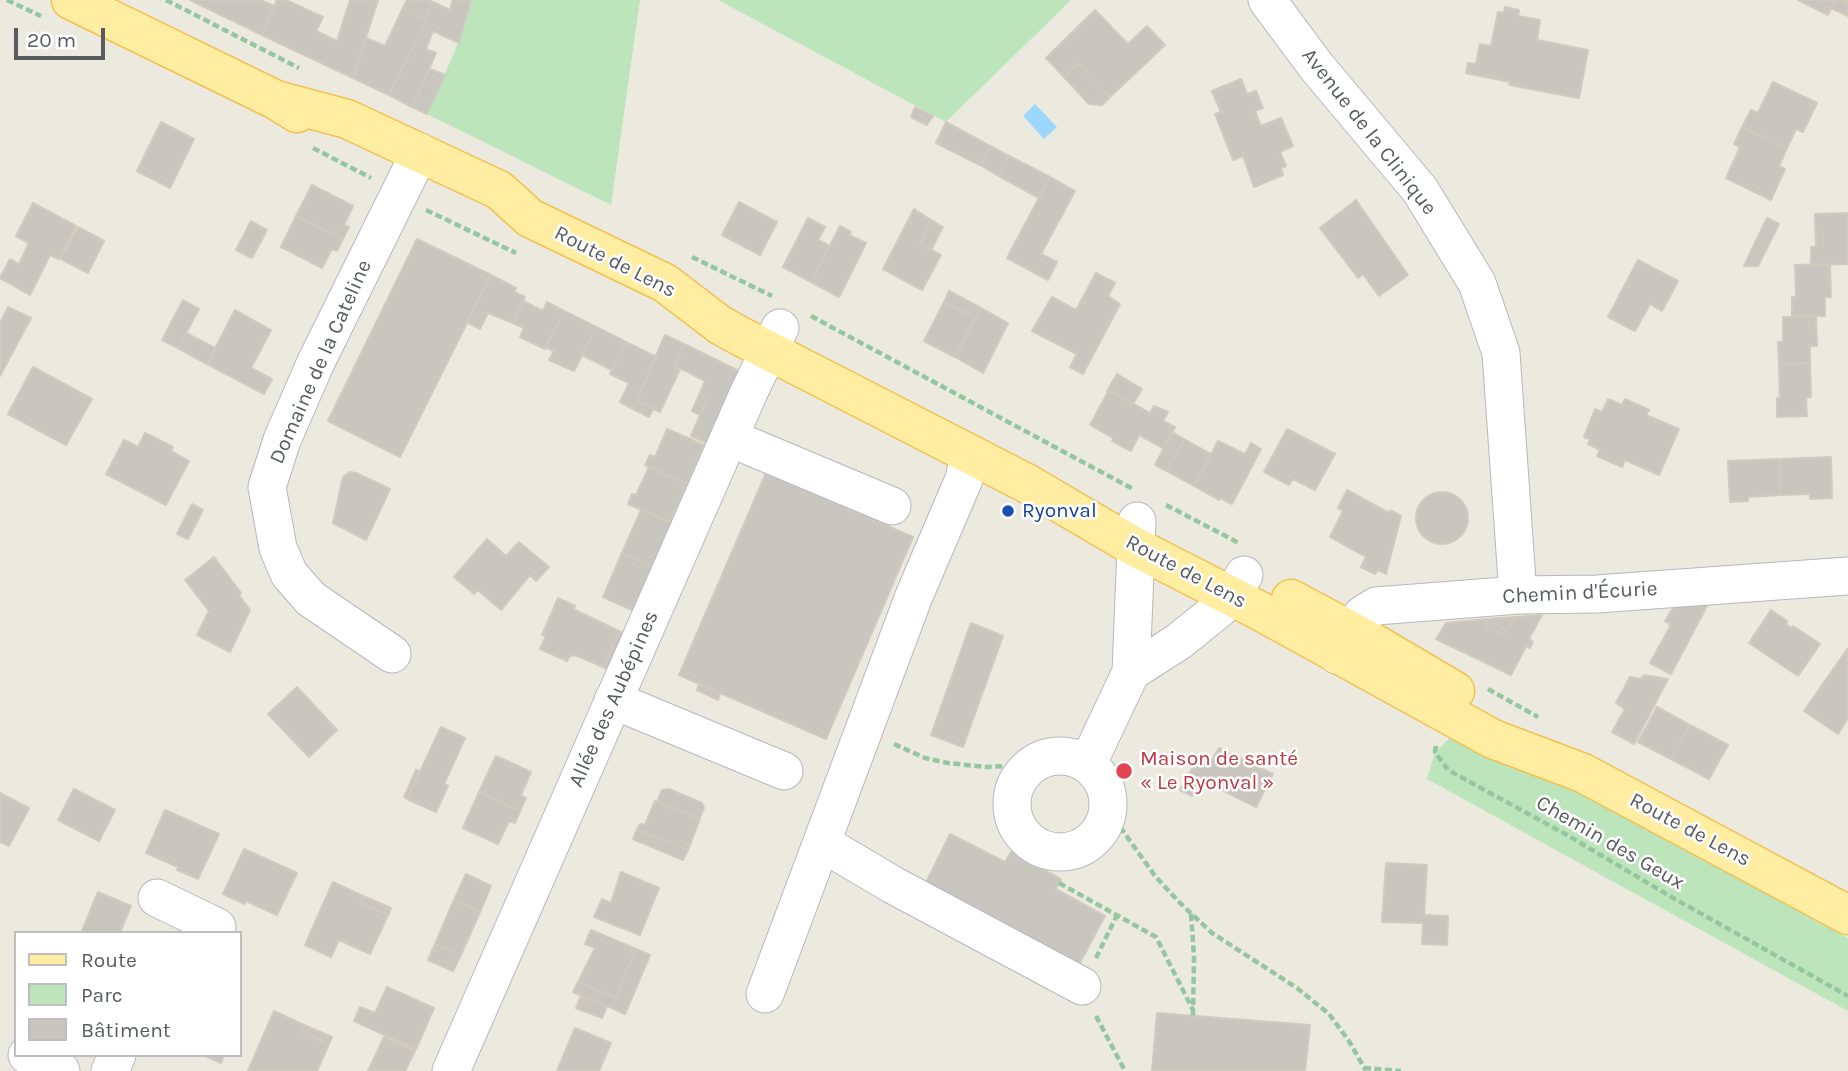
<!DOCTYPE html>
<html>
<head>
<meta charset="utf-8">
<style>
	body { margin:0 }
	#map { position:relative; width:1848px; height:1071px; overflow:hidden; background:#ece9df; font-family:Karla,sans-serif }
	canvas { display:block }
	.legend { position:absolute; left:14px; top:931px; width:228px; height:126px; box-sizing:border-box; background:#fff; border:2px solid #bcbec0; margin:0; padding:9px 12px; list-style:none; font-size:21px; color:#585c61 }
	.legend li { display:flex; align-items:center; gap:14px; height:35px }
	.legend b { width:35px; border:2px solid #bcbec0 }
	.scale { position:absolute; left:14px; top:28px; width:91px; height:32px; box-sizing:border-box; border:4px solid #585c61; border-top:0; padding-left:9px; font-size:21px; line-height:24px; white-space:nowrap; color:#585c61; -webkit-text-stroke:5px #fff; paint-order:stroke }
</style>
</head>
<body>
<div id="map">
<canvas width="1848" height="1071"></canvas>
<ul class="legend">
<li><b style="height:9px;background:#ffeda1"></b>Route</li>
<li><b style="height:19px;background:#bce5bb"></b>Parc</li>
<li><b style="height:19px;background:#c9c5bf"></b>Bâtiment</li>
</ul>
<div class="scale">20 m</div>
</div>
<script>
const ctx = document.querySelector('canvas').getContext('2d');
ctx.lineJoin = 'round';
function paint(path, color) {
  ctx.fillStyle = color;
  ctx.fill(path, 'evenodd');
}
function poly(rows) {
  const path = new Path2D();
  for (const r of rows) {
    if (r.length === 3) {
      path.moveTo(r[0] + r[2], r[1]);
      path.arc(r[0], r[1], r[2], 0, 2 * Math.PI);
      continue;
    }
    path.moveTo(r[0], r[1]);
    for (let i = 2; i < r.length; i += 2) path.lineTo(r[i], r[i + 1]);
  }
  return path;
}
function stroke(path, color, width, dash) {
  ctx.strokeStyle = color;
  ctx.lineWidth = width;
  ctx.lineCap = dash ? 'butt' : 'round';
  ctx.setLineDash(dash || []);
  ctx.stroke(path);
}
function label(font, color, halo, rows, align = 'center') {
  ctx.font = font + ' Karla,sans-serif';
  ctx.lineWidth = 5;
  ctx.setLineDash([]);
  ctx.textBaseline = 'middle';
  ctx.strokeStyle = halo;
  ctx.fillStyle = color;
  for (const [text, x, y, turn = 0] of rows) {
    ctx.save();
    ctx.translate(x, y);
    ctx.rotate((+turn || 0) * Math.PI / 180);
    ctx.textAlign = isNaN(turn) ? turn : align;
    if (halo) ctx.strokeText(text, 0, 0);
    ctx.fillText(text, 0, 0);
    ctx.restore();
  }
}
const green = poly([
	[471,0,640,0,611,205,427,114,461,37],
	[718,0,1071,0,946,122],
	[1451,737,1560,780,1848,938,1848,1011,1427,779,1435,752]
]);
const water = poly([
	[1035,104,1057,127,1044,139,1023,116]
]);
const building = poly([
	[190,0,261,0,274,6,262,35,190,0],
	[277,0,286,0,323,17,316,31,337,41,350,0,378,0,353,78,262,35,277,0],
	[407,0,431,1,427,20,403,8,407,0],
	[453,0,471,0,459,43,433,31,426,49,436,53,412,107,389,95,427,20,431,1,450,10,453,0],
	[1798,0,1835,0,1828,15,1798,0],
	[1835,0,1848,0,1848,16,1831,8,1835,0],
	[1505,7,1519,10,1518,16,1540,20,1537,40,1588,50,1579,98,1509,85,1510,82,1466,73,1468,63,1476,64,1480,44,1491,46,1498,12,1504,13,1505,7],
	[403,8,427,20,389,95,353,78,366,38,385,46,403,8],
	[1095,10,1128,44,1147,26,1165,45,1110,97,1078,63,1064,77,1046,58,1095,10],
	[1078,63,1110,97,1102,105,1089,104,1064,77,1078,63],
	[430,69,445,75,427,114,412,107,430,69],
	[1241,79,1247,94,1256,91,1263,108,1255,111,1261,126,1281,118,1293,146,1280,152,1286,166,1281,168,1283,175,1254,187,1243,156,1233,160,1215,114,1221,112,1212,91,1241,79],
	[1773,82,1817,103,1803,132,1796,129,1787,148,1742,127,1751,110,1758,113,1773,82],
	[915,107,933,116,927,125,911,117,915,107],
	[161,122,194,139,170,188,137,171,161,122],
	[946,122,990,146,980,165,936,143,946,122],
	[1742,127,1787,148,1779,166,1785,169,1771,200,1726,178,1740,147,1734,144,1742,127],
	[990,146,1009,156,999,176,980,165,990,146],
	[1009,156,1050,177,1039,198,999,176,1009,156],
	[1050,177,1075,191,1041,254,1057,262,1048,280,1007,258,1050,177],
	[312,185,353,206,344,225,349,227,343,239,296,216,312,185],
	[1356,200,1408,275,1379,296,1363,274,1358,278,1320,228,1356,200],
	[739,202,777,222,760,255,722,235,739,202],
	[33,203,76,226,59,259,50,255,30,295,0,278,10,259,19,264,29,243,16,236,33,203],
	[914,209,931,220,920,244,941,255,922,290,883,269,914,209],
	[1848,213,1847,264,1811,265,1811,247,1816,247,1815,214,1848,213],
	[296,216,343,239,337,251,332,249,322,268,281,247,296,216],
	[808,218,825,227,818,240,830,246,811,282,783,267,808,218],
	[1767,218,1779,224,1758,266,1744,266,1767,218],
	[931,220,943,227,931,250,920,244,931,220],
	[251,221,267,230,252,258,236,250,251,221],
	[840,226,851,232,849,235,866,243,839,297,811,282,840,226],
	[78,227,104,241,88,273,61,259,78,227],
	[417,239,491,275,400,457,328,421,417,239],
	[1638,260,1678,281,1662,311,1650,304,1635,331,1608,317,1638,260],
	[1830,264,1831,297,1825,297,1825,316,1792,316,1792,297,1796,297,1795,265,1830,264],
	[1096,273,1115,283,1108,296,1120,304,1083,374,1070,367,1077,354,1032,331,1052,297,1076,310,1096,273],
	[491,275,516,288,514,292,525,297,513,323,488,313,480,329,467,322,491,275],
	[949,291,981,308,975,318,944,302,949,291],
	[183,300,199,309,178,348,162,340,183,300],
	[523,301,543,311,547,302,564,311,545,349,520,337,524,328,513,323,523,301],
	[944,302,975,318,955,357,924,341,944,302],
	[8,307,31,318,0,376,0,323,8,307],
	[981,308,1008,323,983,373,955,357,981,308],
	[235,310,271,330,251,368,272,379,264,394,207,364,235,310],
	[564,311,596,327,574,371,549,360,554,351,545,347,564,311],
	[1816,316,1817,346,1810,346,1810,363,1779,364,1778,342,1783,342,1783,317,1816,316],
	[596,327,626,342,612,370,582,355,596,327],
	[186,333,215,348,207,364,178,348,186,333],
	[665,335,684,344,674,365,680,369,660,412,636,401,665,335],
	[626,342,656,357,633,409,620,402,629,383,610,374,626,342],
	[684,344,739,371,707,443,691,436,708,397,700,393,705,381,674,365,684,344],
	[1810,363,1811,397,1806,397,1807,416,1777,417,1777,398,1780,398,1779,364,1810,363],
	[33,367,92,399,66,445,8,414,33,367],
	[1117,374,1142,389,1133,404,1109,390,1107,391,1117,374],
	[1109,390,1150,413,1154,406,1168,412,1163,421,1175,427,1164,449,1139,435,1131,451,1112,441,1113,438,1090,425,1109,390],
	[700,393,708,397,700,415,692,411,700,393],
	[1608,399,1622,405,1625,399,1649,410,1646,415,1679,429,1659,475,1625,460,1622,467,1597,456,1600,450,1588,444,1590,439,1584,437,1595,409,1602,412,1608,399],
	[636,401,653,409,649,417,633,409,636,401],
	[667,429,704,445,687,484,645,465,650,455,655,457,667,429],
	[1287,429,1335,454,1315,490,1293,479,1289,485,1264,472,1287,429],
	[1172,432,1184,439,1167,471,1155,465,1172,432],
	[145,433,173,447,171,451,189,461,166,505,106,474,124,440,138,447,145,433],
	[1184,439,1211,454,1194,486,1167,471,1184,439],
	[1218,441,1245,454,1251,443,1261,449,1232,504,1220,498,1219,500,1194,486,1218,441],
	[1831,457,1832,498,1810,499,1810,494,1781,495,1780,459,1831,457],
	[1780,459,1781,495,1748,497,1748,501,1730,502,1728,461,1780,459],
	[649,467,687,484,670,522,628,504,632,494,636,495,649,467],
	[350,472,356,473,390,489,366,540,333,523,343,477,350,472],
	[766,473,913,537,826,739,679,675,766,473],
	[1347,490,1389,513,1390,510,1401,516,1386,574,1378,570,1375,574,1361,567,1366,557,1330,537,1343,511,1338,508,1347,490],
	[1442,518,26],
	[192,504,203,510,188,539,177,534,192,504],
	[641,510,672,523,653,567,622,553,641,510],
	[487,539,506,556,519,542,549,567,536,581,530,575,501,610,478,590,474,594,454,577,487,539],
	[622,553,653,567,634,611,603,597,622,553],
	[214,557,241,593,239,595,250,610,230,652,197,635,209,611,185,580,214,557],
	[558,598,575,606,573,609,619,631,603,667,575,655,570,656,567,661,540,649,546,636,542,635,558,598],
	[1709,602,1671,674,1650,663,1671,625,1665,621,1675,605,1709,602],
	[1771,610,1787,621,1786,624,1791,628,1793,626,1820,644,1798,676,1749,643,1771,610],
	[1542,615,1529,639,1533,642,1530,648,1526,646,1511,675,1436,639,1446,623,1487,619,1487,627,1504,634,1515,617,1542,615],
	[1515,617,1504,634,1487,627,1487,619,1515,617],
	[971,623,1003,636,963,747,931,735,971,623],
	[619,631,623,633,607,669,603,667,619,631],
	[1848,648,1848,718,1838,734,1804,711,1848,648],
	[1644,675,1668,679,1634,744,1612,732,1625,709,1616,703,1630,677,1641,679,1644,675],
	[699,684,720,693,718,700,697,690,699,684],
	[297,687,337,730,309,757,268,714,297,687],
	[1657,707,1690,725,1671,759,1638,742,1657,707],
	[1690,725,1728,745,1709,779,1671,759,1690,725],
	[441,727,465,738,444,784,448,786,436,812,407,799,441,727],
	[1219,748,1273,774,1256,807,1202,780,1192,796,1180,790,1200,754,1212,760,1219,748],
	[496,756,531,772,521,795,526,798,520,811,479,792,496,756],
	[416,770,420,772,407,799,404,797,416,770],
	[74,789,115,810,99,841,58,820,74,789],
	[669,789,702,803,704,808,699,819,657,802,662,790,669,789],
	[479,792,520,811,515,823,509,821,498,844,463,828,479,792],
	[0,793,29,808,9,846,0,842,0,793],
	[655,801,700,819,688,850,637,829,640,824,645,825,655,801],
	[165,810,219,834,198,879,177,870,178,867,146,853,165,810],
	[637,829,688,850,683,860,633,839,637,829],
	[950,834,1005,862,1011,852,1061,879,1056,889,1105,916,1077,968,924,887,950,834],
	[244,849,297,873,277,915,246,901,245,904,223,894,244,849],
	[1386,863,1427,865,1424,915,1448,916,1447,945,1422,944,1423,923,1382,922,1386,863],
	[621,872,659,888,640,935,594,917,602,899,611,903,621,872],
	[466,874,491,886,480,912,454,900,466,874],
	[333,882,363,896,360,902,388,915,370,954,339,940,331,957,305,945,333,882],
	[98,892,131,906,121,930,123,933,81,933,98,892],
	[363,896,391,908,388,915,360,902,363,896],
	[454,900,480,912,461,955,435,944,454,900],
	[591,930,636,949,616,998,578,982,595,948,585,944,591,930],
	[435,944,461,955,453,971,428,960,435,944],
	[636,949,650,955,625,1014,612,1008,636,949],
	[578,982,616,998,612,1008,573,992,578,982],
	[387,987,434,1008,416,1049,354,1021,360,1007,375,1013,387,987],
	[581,996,607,1006,602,1018,576,1008,581,996],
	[274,1011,304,1025,301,1032,329,1044,317,1071,248,1071,274,1011],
	[1157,1013,1310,1025,1305,1071,1152,1071,1157,1013],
	[304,1025,332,1037,329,1044,301,1032,304,1025],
	[575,1028,611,1043,599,1071,557,1071,575,1028],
	[384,1037,415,1051,405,1071,368,1071,384,1037],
	[203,1055,224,1055,221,1063,203,1055]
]);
const path = poly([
	[7,0,41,16],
	[166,0,299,68],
	[313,148,371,178],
	[426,210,516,253],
	[692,257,772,296],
	[811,316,1133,489],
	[1166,505,1239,543],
	[1488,689,1538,717],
	[894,744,925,758,948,763,986,767,1032,765],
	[1436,746,1435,752,1448,770,1567,835,1668,895,1848,996],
	[1108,810,1155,876,1178,901,1212,933,1297,988,1329,1014,1349,1041,1366,1071],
	[1059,883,1156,937,1193,1010],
	[1191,914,1194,957,1193,1016],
	[1096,958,1117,915],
	[1096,1016,1125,1071],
	[1364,1068,1401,1071]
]);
const minor = poly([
	[1267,0,1316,66,1420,190,1477,283,1501,353,1518,595],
	[730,438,892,506],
	[392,654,311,599,289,574,278,548,267,487,282,440,316,362,420,152],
	[1337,655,1350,631,1362,615,1376,606,1518,595,1597,594,1848,576],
	[1131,672,1178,642,1219,609,1232,596,1244,575],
	[613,700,784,771],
	[1060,804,48],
	[1088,763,1131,672,1137,521],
	[822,843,893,885,1082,986],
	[157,898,217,927],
	[765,994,914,596,964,479,969,455],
	[27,1055,61,1071],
	[110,1071,117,1055],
	[451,1071,749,392,780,328]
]);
const major = poly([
	[71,0,276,100,297,113],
	[276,100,347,119,499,190,530,218,665,283,720,325,740,336,1026,483,1135,547,1262,612,1493,739,1583,773,1848,915],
	[1291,599,1377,645,1455,691]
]);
const markers = [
	[1008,511,7,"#1a4fb4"],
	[1124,771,9,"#e0444e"]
];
const streetNames = [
	["Avenue de la Clinique",1369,132,52],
	["Route de Lens",615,262,27],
	["Domaine de la Cateline",321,362,-66],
	["Route de Lens",1186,572,28],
	["Chemin d'Écurie",1580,593,-3],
	["Allée des Aubépines",614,699,-66],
	["Route de Lens",1690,830,28],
	["Chemin des Geux",1610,843,30]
];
const transitNames = [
	["Ryonval",1022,511]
];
const healthNames = [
	["Maison de santé",1140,759],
	["« Le Ryonval »",1140,783]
];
paint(green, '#bce5bb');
paint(water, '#9cd7ff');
paint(building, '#c9c5bf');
stroke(building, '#d1cabe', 2);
stroke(minor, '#b5b8bd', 39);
stroke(major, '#f3c151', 41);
stroke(path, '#94c6a1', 4.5, [7, 3.5]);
stroke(minor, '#fff', 37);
stroke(major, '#ffeda1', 38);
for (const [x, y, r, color] of markers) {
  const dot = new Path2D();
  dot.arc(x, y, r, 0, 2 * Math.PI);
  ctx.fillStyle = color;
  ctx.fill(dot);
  stroke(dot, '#fff', 2.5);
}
label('21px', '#585c61', '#fff', streetNames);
label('21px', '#164399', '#fff', transitNames, 'left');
label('21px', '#be3a42', '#fff', healthNames, 'left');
</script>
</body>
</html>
